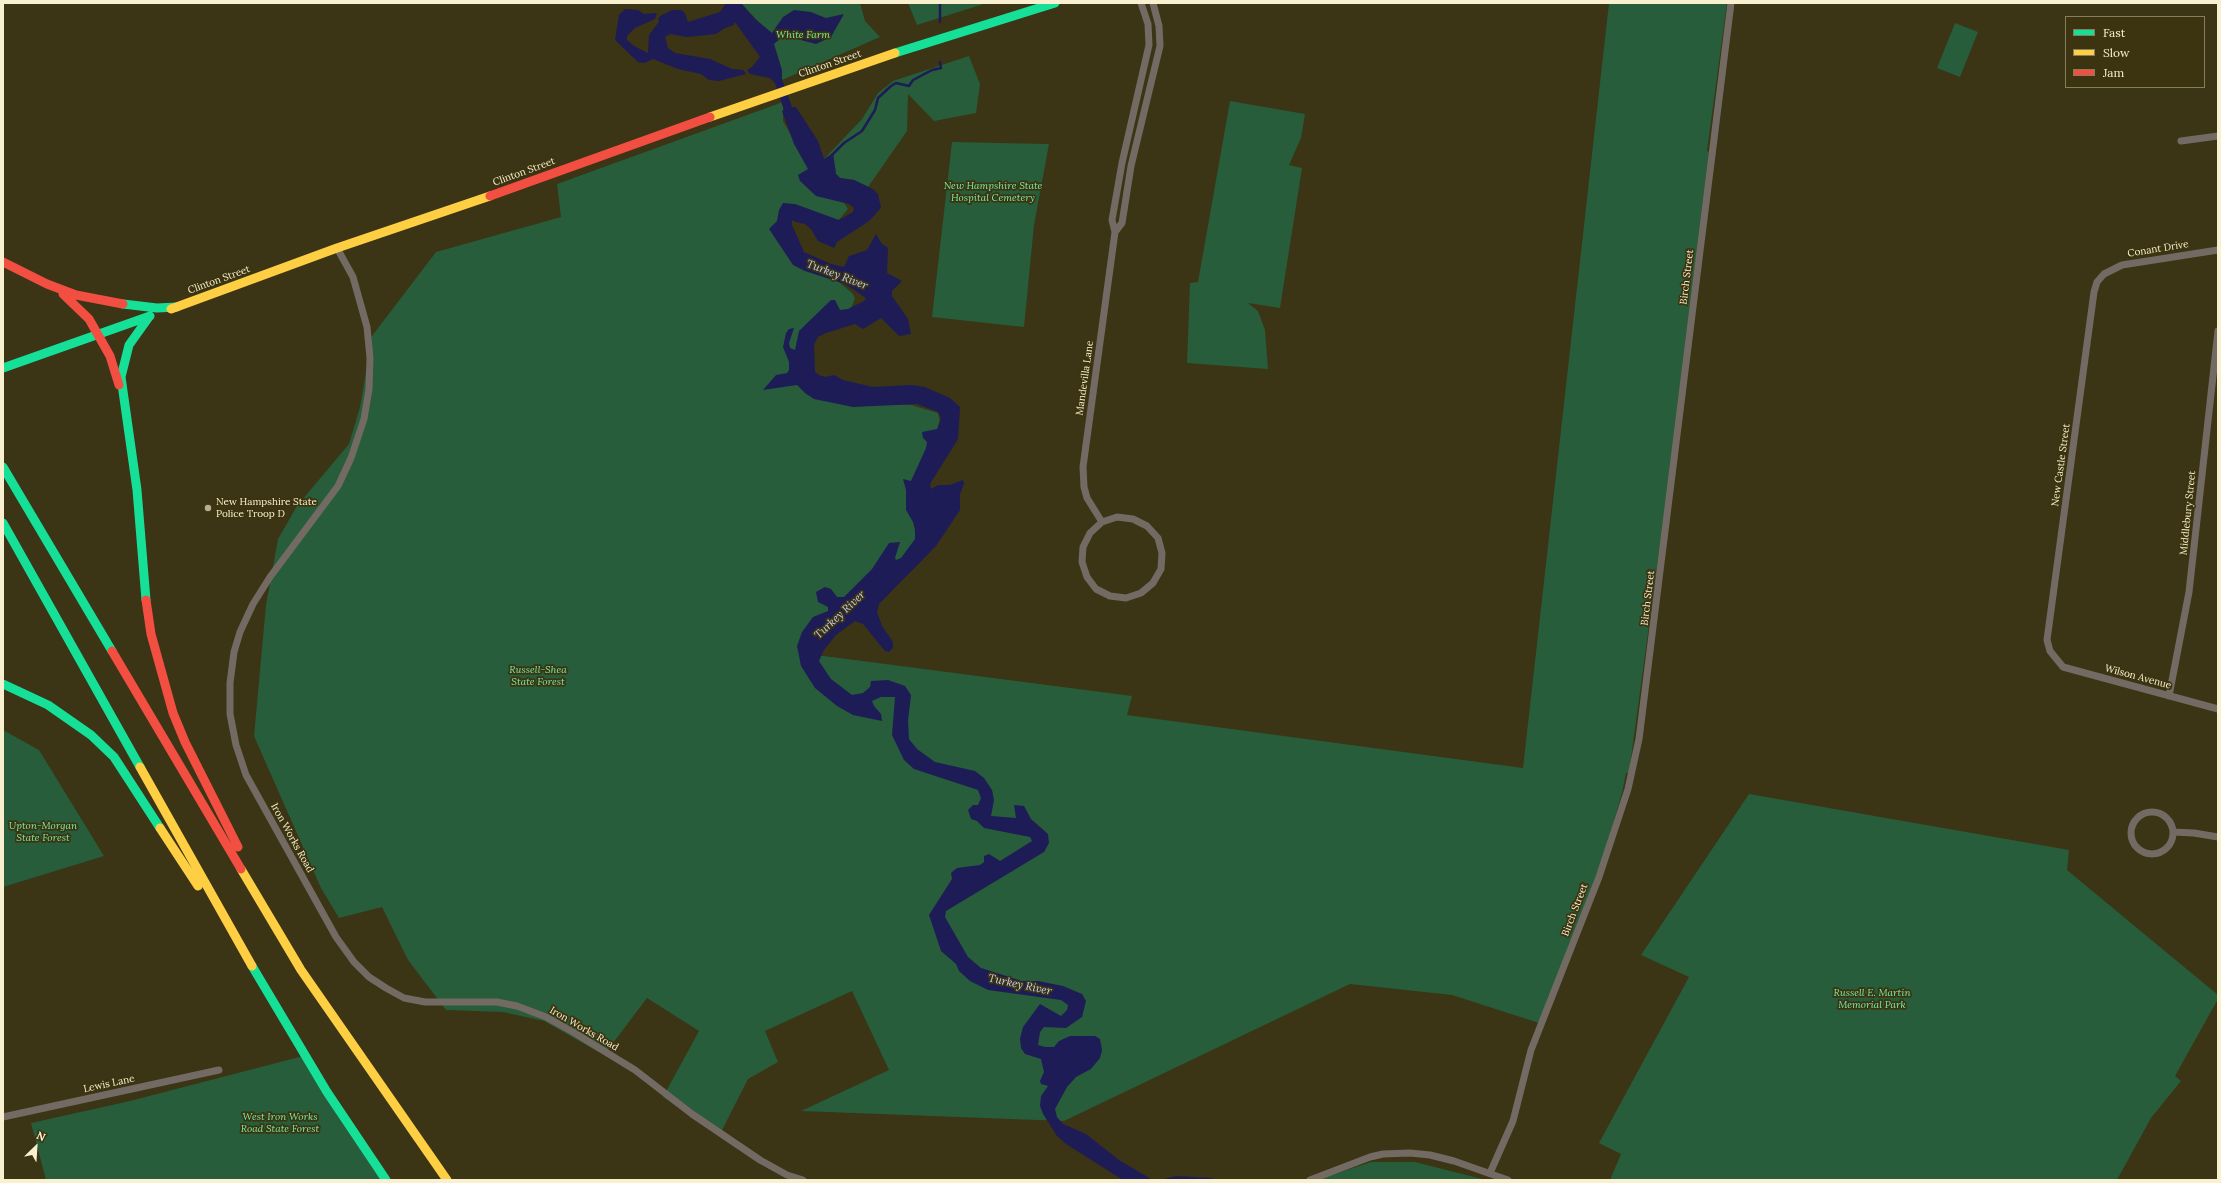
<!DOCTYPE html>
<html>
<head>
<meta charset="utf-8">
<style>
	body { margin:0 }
	#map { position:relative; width:2221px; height:1183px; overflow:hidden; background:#3b3415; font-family:Lora,serif }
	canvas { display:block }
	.frame { position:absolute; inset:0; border:4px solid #f8f0cf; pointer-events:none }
	.legend { position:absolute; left:2065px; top:16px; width:140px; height:72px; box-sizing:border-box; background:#3c3410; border:1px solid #877f5c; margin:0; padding:5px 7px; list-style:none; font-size:12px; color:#f8f0cf }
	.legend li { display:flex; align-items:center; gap:8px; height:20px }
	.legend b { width:20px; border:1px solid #877f5c }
	.north { position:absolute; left:16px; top:1127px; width:40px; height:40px; -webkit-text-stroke:3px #3c3410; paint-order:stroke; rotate:25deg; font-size:11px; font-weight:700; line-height:16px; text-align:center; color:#f8f0cf }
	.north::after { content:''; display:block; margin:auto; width:14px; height:18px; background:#f8f0cf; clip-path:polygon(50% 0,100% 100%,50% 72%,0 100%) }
</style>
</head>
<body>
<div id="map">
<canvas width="2221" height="1183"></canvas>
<div class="frame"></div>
<ul class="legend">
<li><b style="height:5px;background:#16e098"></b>Fast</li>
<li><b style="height:5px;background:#ffcf43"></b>Slow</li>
<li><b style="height:5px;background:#f24e42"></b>Jam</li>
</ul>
<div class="north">N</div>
</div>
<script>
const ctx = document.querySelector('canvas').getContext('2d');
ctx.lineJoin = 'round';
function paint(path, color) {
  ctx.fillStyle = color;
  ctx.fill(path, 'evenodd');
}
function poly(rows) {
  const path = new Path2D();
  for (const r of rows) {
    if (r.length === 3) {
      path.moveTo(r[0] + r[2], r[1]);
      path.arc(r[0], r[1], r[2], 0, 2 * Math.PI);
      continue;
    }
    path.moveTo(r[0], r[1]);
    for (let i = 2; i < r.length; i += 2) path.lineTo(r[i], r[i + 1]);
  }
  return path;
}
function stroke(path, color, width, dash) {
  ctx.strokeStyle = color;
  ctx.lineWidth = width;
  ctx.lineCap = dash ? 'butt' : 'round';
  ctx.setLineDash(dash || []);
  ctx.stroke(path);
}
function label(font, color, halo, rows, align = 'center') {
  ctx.font = font + ' Lora,serif';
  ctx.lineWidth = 3.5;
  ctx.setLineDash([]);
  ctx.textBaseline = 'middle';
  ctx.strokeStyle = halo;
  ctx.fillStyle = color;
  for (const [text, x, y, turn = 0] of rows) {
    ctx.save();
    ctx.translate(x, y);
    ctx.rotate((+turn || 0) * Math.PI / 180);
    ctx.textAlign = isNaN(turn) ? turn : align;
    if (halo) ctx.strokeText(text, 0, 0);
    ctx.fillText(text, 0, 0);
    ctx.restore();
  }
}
const green = poly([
	[741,3,860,3,865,21,880,37,782,80,769,33],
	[908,3,987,3,917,25],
	[1609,3,1727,3,1707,151,1709,152,1661,537,1629,773,1626,773,1622,793,1602,860,1539,1023,1452,995,1350,984,1064,1121,801,1111,889,1070,852,991,765,1031,778,1062,748,1079,719,1136,663,1097,699,1031,647,998,604,1055,544,1021,503,1012,446,1010,408,960,382,907,339,918,321,888,254,736,266,605,278,539,297,506,349,444,360,407,372,336,436,252,561,217,557,184,783,102,783,121,820,187,843,201,848,209,837,222,810,210,789,224,791,238,807,255,852,293,855,298,850,311,827,316,800,359,843,403,911,405,938,413,940,423,921,533,897,566,816,655,1132,696,1127,715,1523,768],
	[1955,23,1978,32,1960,77,1937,68],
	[969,56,980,84,976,113,934,121,908,94,907,131,868,187,854,180,840,178,836,174,833,154,824,159,862,119,878,93,893,81],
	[1230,101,1305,114,1301,138,1289,165,1302,168,1280,308,1248,303,1258,311,1265,330,1268,369,1187,363,1190,283,1198,282],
	[952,142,1049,144,1034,225,1024,327,932,317],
	[3,730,39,750,104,856,3,887],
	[1749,794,2069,850,2067,870,2218,995,2218,999,2175,1076,2181,1081,2151,1118,2117,1180,1610,1180,1621,1154,1599,1143,1689,977,1641,955],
	[307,1055,390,1180,46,1180,31,1123,130,1101],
	[1371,1162,1415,1162,1486,1180,1317,1180]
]);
const water = poly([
	[726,3,741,3,754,18,772,33,783,17,794,10,811,12,826,18,844,14,831,37,816,44,793,38,781,38,774,44,782,70,782,79,792,107,796,107,818,141,824,159,833,153,836,174,840,178,854,180,873,189,878,194,881,208,869,221,837,242,834,248,818,241,811,229,805,224,792,221,792,225,804,252,831,264,844,267,849,256,867,250,876,234,882,244,888,248,887,273,902,281,892,291,892,296,908,319,911,334,899,336,881,318,863,329,855,324,826,333,818,337,814,345,815,372,819,375,825,377,834,375,843,380,873,387,911,385,925,387,950,398,960,407,958,439,930,484,931,489,938,485,950,485,963,480,964,484,960,494,960,510,936,546,879,604,877,612,882,626,893,642,893,648,889,652,885,651,863,624,855,621,836,635,824,650,819,661,831,679,852,695,863,693,870,687,871,681,888,680,905,686,911,695,908,721,909,739,917,749,935,762,975,771,984,778,992,790,994,800,991,816,1016,818,1014,805,1024,806,1031,819,1048,834,1049,843,1044,852,946,911,945,917,968,957,981,968,1022,981,1038,981,1063,986,1082,994,1086,1001,1082,1017,1066,1028,1044,1027,1040,1032,1038,1045,1045,1047,1054,1047,1059,1041,1070,1036,1095,1036,1100,1039,1102,1050,1100,1058,1091,1069,1076,1077,1067,1087,1055,1109,1057,1117,1063,1124,1086,1134,1119,1160,1151,1179,1164,1179,1176,1176,1212,1178,1214,1180,1123,1180,1066,1144,1057,1136,1043,1114,1040,1106,1041,1096,1048,1086,1041,1084,1040,1081,1044,1072,1041,1059,1025,1054,1021,1048,1020,1039,1023,1027,1040,1004,1061,1016,1067,1010,1068,1005,1061,1000,988,990,970,981,959,971,956,964,941,951,929,915,952,879,951,873,957,868,980,865,984,862,984,856,989,854,1000,861,1032,841,1030,837,984,828,977,821,971,819,968,810,973,805,978,805,981,798,978,790,914,769,904,760,892,735,895,697,881,697,872,701,874,706,881,714,882,721,853,715,837,706,815,688,801,666,797,646,802,632,813,617,828,611,828,607,818,602,816,592,825,587,831,589,837,597,844,597,872,569,889,543,900,542,895,558,896,560,901,558,915,539,915,530,913,522,906,510,906,490,903,479,911,481,926,448,927,442,923,438,922,432,937,429,941,418,938,412,917,404,853,407,814,399,805,393,797,385,763,390,776,375,787,373,789,370,789,362,783,347,786,333,789,329,794,328,789,343,790,348,795,350,799,331,831,300,835,300,840,310,848,309,864,301,866,298,845,284,805,271,793,265,769,229,777,221,779,210,783,203,795,204,839,220,853,212,854,208,849,204,816,196,800,181,798,175,808,169,794,144,782,111,784,110,775,83,770,78,750,74,747,70,752,67,760,57,735,22,734,25,725,28,716,34,687,37,670,34,665,37,668,48,675,53,710,59,732,69,743,70,746,74,719,81,709,80,701,74,678,69,653,59,644,63,638,62,615,40,619,15,625,9,638,10,644,14,657,13,655,19,635,28,627,36,627,40,634,46,648,53,649,35,659,22,658,19,660,16,672,10,681,10,685,13,688,22,720,12]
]);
const stream = poly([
	[940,22,940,3],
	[832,155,844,143,862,131,875,110,878,98,891,86,896,83,909,86,913,80,932,70,941,68,940,62]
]);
const street = poly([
	[2181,141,2218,136],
	[1115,232,1122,223,1131,166,1160,46,1159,26,1153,3],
	[337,248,353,277,367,327,370,358,369,389,364,419,351,458,338,486,270,577,253,604,240,632,234,652,230,683,230,714,236,745,246,775,336,937,354,962,369,977,386,988,404,998,425,1002,497,1002,517,1006,546,1017,573,1032,635,1070,692,1114,760,1160,787,1175,803,1180],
	[2218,250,2122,265,2104,274,2097,282,2094,292,2047,640,2050,651,2063,667,2218,709],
	[1102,522,1090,533,1083,547,1082,562,1087,577,1096,589,1110,596,1126,598,1141,593,1153,583,1161,569,1162,553,1158,538,1147,526,1133,519,1117,517,1102,522,1087,498,1084,487,1083,467,1115,232,1112,220,1122,163,1149,45,1148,24,1141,3],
	[2169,696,2189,592,2218,331],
	[2152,833,21],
	[2173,832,2194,833,2218,837],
	[3,1117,219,1070],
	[1490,1173,1513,1121,1531,1050,1599,877,1628,789,1639,739,1731,3],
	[1310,1180,1370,1157,1383,1154,1410,1153,1430,1155,1454,1161,1508,1180]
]);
const fast = poly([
	[895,53,1055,3],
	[123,304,157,308,177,307],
	[3,368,150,316],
	[3,467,112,651],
	[3,523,140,767],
	[146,600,137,490,121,377,129,345,149,317],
	[3,684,48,705,91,735,114,757,160,828],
	[252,966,327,1092,386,1180]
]);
const slow = poly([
	[710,117,895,53],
	[171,309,337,248,490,196],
	[140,767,252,966],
	[160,828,198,886],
	[241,869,301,970,447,1180]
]);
const jam = poly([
	[490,196,710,117],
	[3,262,47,284,76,295,123,304],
	[63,294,89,319,110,356,119,385],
	[146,600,151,634,173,713,185,742,238,847],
	[112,651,241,869]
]);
const markers = [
	[208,508,4,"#b6ae8e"]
];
const parkNames = [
	["White Farm",803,35],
	["New Hampshire State",993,186],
	["Hospital Cemetery",993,198],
	["Russell-Shea",538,670],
	["State Forest",538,682],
	["Upton-Morgan",43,826],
	["State Forest",43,838],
	["Russell E. Martin",1872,993],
	["Memorial Park",1872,1005],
	["West Iron Works",280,1117],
	["Road State Forest",280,1129]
];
const streetNames = [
	["Clinton Street",830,64,-19],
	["Clinton Street",524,172,-20],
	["Conant Drive",2158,249,-9],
	["Birch Street",1687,277,-83],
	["Clinton Street",219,280,-20],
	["Mandevilla Lane",1085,378,-82],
	["New Castle Street",2061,465,-82],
	["Middlebury Street",2188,513,-84],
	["Birch Street",1648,598,-83],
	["Wilson Avenue",2138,677,15],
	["Iron Works Road",292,838,61],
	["Birch Street",1575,910,-69],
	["Iron Works Road",584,1029,30],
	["Lewis Lane",109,1084,-12]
];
const poiNames = [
	["New Hampshire State",216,502],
	["Police Troop D",216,514]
];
const waterNames = [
	["Turkey River",837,275,21],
	["Turkey River",840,615,-43],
	["Turkey River",1020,985,12]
];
paint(green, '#275d3a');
paint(water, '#1e1c57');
stroke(stream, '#1e1c57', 2.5);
stroke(street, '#736a63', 7);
stroke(fast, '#16e098', 9);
stroke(slow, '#ffcf43', 9);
stroke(jam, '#f24e42', 9);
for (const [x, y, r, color] of markers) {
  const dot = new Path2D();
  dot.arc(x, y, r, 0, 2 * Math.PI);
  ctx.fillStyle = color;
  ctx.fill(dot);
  stroke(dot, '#3c3410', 1.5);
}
label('italic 10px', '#77eda8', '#3c3410', parkNames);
label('10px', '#f8f0cf', '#3c3410', streetNames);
label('10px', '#f8f0cf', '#3c3410', poiNames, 'left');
label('italic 11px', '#c3ccf5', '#3c3410', waterNames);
</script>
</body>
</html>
